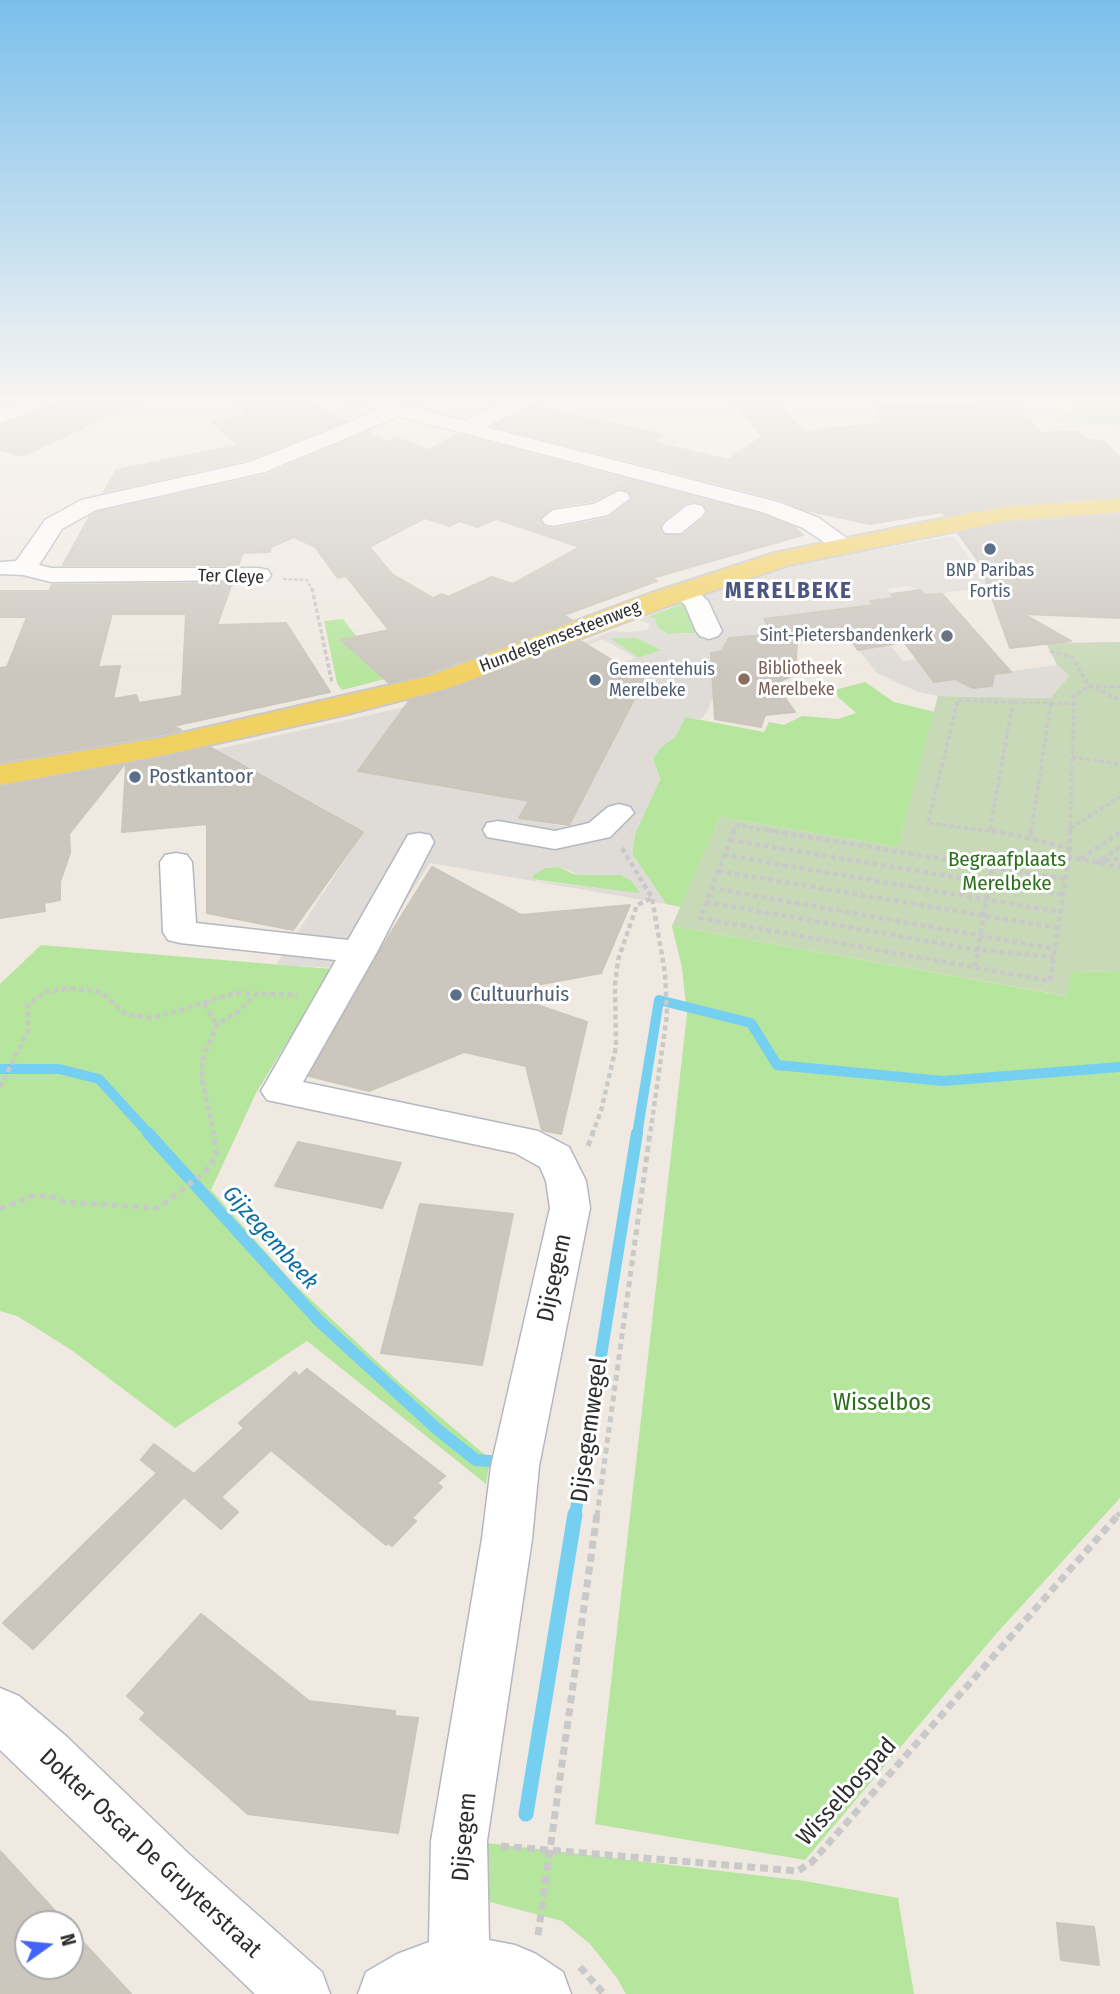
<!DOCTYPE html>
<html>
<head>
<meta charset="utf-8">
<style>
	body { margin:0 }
	#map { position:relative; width:1120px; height:1994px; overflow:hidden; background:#efe9e1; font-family:"Fira Sans Condensed",sans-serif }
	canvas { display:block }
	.north { position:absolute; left:14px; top:1910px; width:70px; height:70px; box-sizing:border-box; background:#fff; border:2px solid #ababab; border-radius:50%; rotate:75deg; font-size:19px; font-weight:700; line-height:28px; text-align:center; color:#2e2e2e }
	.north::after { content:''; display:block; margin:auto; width:24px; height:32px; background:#4264fb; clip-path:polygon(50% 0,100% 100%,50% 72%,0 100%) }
</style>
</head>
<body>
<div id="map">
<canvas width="1120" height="1994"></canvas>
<div class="north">N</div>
</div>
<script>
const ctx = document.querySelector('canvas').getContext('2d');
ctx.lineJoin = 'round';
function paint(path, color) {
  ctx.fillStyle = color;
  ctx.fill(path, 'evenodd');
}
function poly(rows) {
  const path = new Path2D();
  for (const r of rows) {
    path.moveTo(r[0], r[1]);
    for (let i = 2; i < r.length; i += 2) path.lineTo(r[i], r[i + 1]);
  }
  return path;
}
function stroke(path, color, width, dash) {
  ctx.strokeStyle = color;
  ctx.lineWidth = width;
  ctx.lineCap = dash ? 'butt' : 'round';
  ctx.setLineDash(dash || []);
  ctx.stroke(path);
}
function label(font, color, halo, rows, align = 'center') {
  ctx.font = font + ' "Fira Sans Condensed",sans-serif';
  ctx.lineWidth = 6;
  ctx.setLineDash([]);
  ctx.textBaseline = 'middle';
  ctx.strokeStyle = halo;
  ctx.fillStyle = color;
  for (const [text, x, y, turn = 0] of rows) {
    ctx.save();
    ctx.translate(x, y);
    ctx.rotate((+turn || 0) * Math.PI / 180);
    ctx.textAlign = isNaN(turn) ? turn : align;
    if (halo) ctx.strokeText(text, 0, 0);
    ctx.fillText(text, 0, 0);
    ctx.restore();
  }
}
const green = poly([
	[1088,397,1120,397,1120,425,1055,422],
	[684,603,699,629,694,633,668,634,657,628,649,616],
	[343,619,360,641,385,679,342,690,337,683,324,621],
	[608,638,637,638,662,650,639,658],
	[865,682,894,702,935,712,898,847,720,817,681,907,666,904,632,854,635,834,660,779,653,759,660,748,676,736,685,717,764,732,769,722,784,725,802,716,838,719,856,713,838,697,835,690],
	[559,867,573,874,621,875,632,881,641,894,532,879,533,875,545,868],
	[672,926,1066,996,1071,972,1120,971,1120,1498,996,1634,805,1860,595,1824,687,1014,682,968],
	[41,945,332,969,256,1093,211,1190,294,1284,401,1384,490,1459,486,1484,307,1341,175,1428,70,1349,17,1316,0,1311,0,984],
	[487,1843,805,1881,898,1898,914,1994,626,1994,617,1978,590,1944,562,1921,490,1902,484,1871]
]);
const cemetery = poly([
	[1120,642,1120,971,1072,972,1067,996,672,926,720,817,898,847,938,696,1050,698,1069,676,1057,665,1046,643]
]);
const plaza = poly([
	[953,536,991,587,924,595,910,586,887,589,894,598,870,602,903,641,889,643,903,661,917,659,973,688,987,687,992,684,989,674,1057,665,1069,676,1050,698,938,696,918,692,877,673,828,611,765,619,774,635,731,661,706,713,700,720,685,717,676,736,660,748,653,759,660,779,635,834,632,854,666,904,430,863,362,969,276,965,363,832,213,750,405,707,399,778,445,788,485,793,502,675,612,631,631,632,647,630,651,624,637,620,649,616,655,619,658,628,668,634,694,633,699,629,695,599,787,566],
	[610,638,637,638,661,650,639,658],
	[603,639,635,658,611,668,641,687,568,827,519,818,534,792,529,669],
	[559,867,580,875,621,875,632,881,640,893,538,881,532,878,533,875,545,868]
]);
const streamFar2 = poly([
	[0,1069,59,1069,99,1079,150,1135],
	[637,1135,659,1000,751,1023,777,1065,943,1081,1120,1067]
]);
const streamFar1 = poly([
	[148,1133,318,1320,438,1430,476,1460,503,1462],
	[575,1516,637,1133]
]);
const stream = poly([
	[526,1814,575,1514]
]);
const building = poly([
	[65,397,147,397,23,456,0,450,0,425,60,403,65,397],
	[232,397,298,397,345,421,249,459,104,492,116,470,238,445,212,422,247,415,232,397],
	[730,397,772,397,803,432,882,423,875,407,982,403,977,397,1012,397,1040,433,1078,431,1086,439,1104,442,1120,458,1120,495,1006,504,945,515,942,512,870,524,805,510,779,499,492,426,533,406,664,435,653,442,728,460,763,436,730,397],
	[367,432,388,442,397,438,429,450,457,434,761,514,794,527,803,535,652,578,657,581,564,615,572,620,428,673,389,683,341,640,389,630,346,576,338,578,315,547,294,537,271,547,270,552,243,553,238,565,63,565,90,516,97,512,266,475,367,432],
	[618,489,628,490,633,498,609,518,554,529,544,527,540,520,553,507,593,501,618,489],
	[693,501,704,505,707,512,704,518,683,535,663,534,660,527,663,521,684,504,693,501],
	[425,518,449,526,460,521,477,527,496,519,580,547,513,584,492,577,448,597,442,594,433,598,392,574,369,547,425,518],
	[1120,515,1120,618,1024,614,1071,641,1010,648,980,564,958,533,1006,524,1120,515],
	[232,583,217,625,286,623,330,692,173,726,181,730,159,735,0,762,0,668,7,667,27,617,0,617,0,591,49,591,52,585,232,583],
	[112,614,186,614,182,696,139,703,136,695,113,699,120,666,98,667,112,614],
	[920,590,924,595,942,594,1011,672,994,674,992,686,973,688,955,679,934,682,904,642,858,650,847,634,797,641,795,674,775,684,795,712,765,715,761,727,715,719,711,653,722,651,729,638,774,634,764,619,873,605,870,601,894,598,891,594,920,590],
	[581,641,644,680,569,825,519,818,529,801,358,771,409,701,450,690,581,641],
	[210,747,363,832,293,930,207,913,207,824,122,832,126,765,210,747],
	[124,765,69,834,70,853,60,882,60,900,44,903,45,911,0,918,0,787,124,765],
	[432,867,521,915,630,905,601,973,499,992,587,1022,561,1134,542,1130,526,1066,464,1052,369,1091,309,1076,384,944,432,867],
	[298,1142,401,1163,382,1208,275,1186,298,1142],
	[420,1204,513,1214,482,1365,381,1353,420,1204],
	[307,1369,445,1476,437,1483,442,1487,412,1518,416,1521,392,1546,388,1543,386,1545,271,1450,221,1497,238,1512,221,1529,184,1497,33,1649,3,1623,157,1473,141,1460,154,1444,194,1474,244,1428,239,1423,295,1372,299,1376,307,1369],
	[201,1614,309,1701,395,1711,395,1716,418,1718,398,1833,248,1814,140,1719,146,1713,127,1696,201,1614],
	[0,1851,67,1924,28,1924,28,1966,70,1966,70,1928,131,1994,0,1994,0,1851],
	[1057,1923,1094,1927,1099,1965,1061,1960,1057,1923]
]);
const minorTunnel = poly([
	[619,498,638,487]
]);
const pathFar4 = poly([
	[283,579,307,580,312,590]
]);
const pathFar3 = poly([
	[312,588,332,683],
	[1050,651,1072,657,1089,686,1120,700],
	[1072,757,1120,764],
	[1070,828,1120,797],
	[990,829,1013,702],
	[733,832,736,825,777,832],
	[996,832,928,823,958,700,1074,704],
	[1031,832,1051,703],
	[1070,832,1074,696,1089,686,1120,687]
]);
const pathFar2 = poly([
	[734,830,700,918,1050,981,1069,857],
	[766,830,1065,879],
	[992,830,1069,848],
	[1070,830,1069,857,1120,867],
	[1030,837,1031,830],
	[730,840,1063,895],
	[1120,847,1098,862,1120,858],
	[622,848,652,898,665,973,667,1015,650,1135],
	[724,855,1060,912],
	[1081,859,1120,832],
	[718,871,1058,928],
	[711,888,1055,949],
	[706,902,978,950,1054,957],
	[975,967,992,867],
	[204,1004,217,1025],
	[0,1087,28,1031,28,1004,46,992,69,988,101,992,126,1014,153,1018,236,993,298,995],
	[214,1135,202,1079,202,1060,217,1025,240,1010,257,993],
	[592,1135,601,1111,616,1047,615,985,618,960,637,905,652,898]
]);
const pathFar1 = poly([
	[588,1146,593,1133],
	[0,1209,31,1196,48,1196,65,1202,158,1208,204,1173,216,1157,214,1133],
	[597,1516,650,1133],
	[1117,1516,1120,1513]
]);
const path = poly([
	[501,1846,798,1871,812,1862,1119,1514],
	[538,1935,597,1514],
	[580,1967,604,1994]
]);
const minor = poly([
	[35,397,62,397,59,401,0,423,0,410,35,397],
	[347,397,376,397,464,421,515,397,540,397,537,401,485,427,778,502,819,518,856,545,852,550,844,552,836,550,803,528,762,512,399,416,265,472,96,510,62,529,39,565,51,568,259,568,268,570,271,575,268,580,51,582,23,575,0,574,0,562,16,561,45,520,81,500,250,462,379,410,350,401,347,397],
	[619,491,627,493,630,498,608,515,553,526,545,524,542,519,553,510,594,504,619,491],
	[694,504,702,506,705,511,702,516,681,533,665,533,662,528,665,523,686,506,694,504],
	[684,585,693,587,708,601,722,631,718,636,709,639,700,636,696,631,685,605,672,592,675,587,684,585],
	[619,804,630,807,634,813,610,837,555,849,487,837,483,830,487,823,498,821,555,831,589,823,608,807,619,804],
	[419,833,430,835,434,842,377,952,303,1082,538,1131,569,1147,586,1181,590,1208,539,1466,532,1539,487,1841,489,1940,515,1945,536,1954,563,1972,571,1994,358,1994,366,1972,397,1954,429,1942,431,1841,482,1539,491,1466,550,1208,546,1181,540,1167,515,1153,267,1100,261,1091,336,960,180,943,168,940,163,932,160,862,165,855,176,853,187,855,192,862,196,923,348,940,408,835,419,833],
	[0,1688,19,1696,67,1737,190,1855,322,1972,330,1994,255,1994,0,1750,0,1688]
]);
const major = poly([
	[1120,498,1120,512,1006,521,789,565,668,606,449,688,348,714,160,756,0,785,0,765,160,738,429,676,648,594,774,553,969,513,1006,507,1120,498]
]);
const markers = [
	[990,549,7,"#5c6f8a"],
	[947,636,7,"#6b7280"],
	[744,679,7,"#8d6e63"],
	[595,680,7,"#5c6f8a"],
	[135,777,7,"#5c6f8a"],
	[456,995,7,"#5c6f8a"]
];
const farServicenames = [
	["BNP Paribas",990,571],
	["Fortis",990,592],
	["Gemeentehuis",609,670,"left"],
	["Merelbeke",609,691,"left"]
];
const farStreetnames = [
	["Ter Cleye",231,577,2],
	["Hundelgemsesteenweg",560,637,-21]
];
const farWorshipnames = [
	["Sint-Pietersbandenkerk",933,636]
];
const farEducationnames = [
	["Bibliotheek",758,669],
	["Merelbeke",758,690]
];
const serviceNames = [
	["Postkantoor",149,777],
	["Cultuurhuis",470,995]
];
const parkNames = [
	["Begraafplaats",1007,860],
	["Merelbeke",1007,884]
];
const farDistrictnames = [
	["MERELBEKE",789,592]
];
const waterNames = [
	["Gijzegembeek",270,1238,48]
];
const nearStreetnames = [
	["Dijsegem",555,1278,-78],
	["Dijsegemwegel",590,1430,-82],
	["Wisselbospad",847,1792,-48],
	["Dijsegem",465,1837,-85],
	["Dokter Oscar De Gruyterstraat",150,1854,43]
];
const nearParknames = [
	["Wisselbos",882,1403]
];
paint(green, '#b6e59e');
paint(cemetery, '#c8d9b8');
paint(plaza, '#dfdcd8');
stroke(streamFar2, '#75cff0', 10);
stroke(streamFar1, '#75cff0', 12);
stroke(stream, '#75cff0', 15);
paint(building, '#cbc7bf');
stroke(building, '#cbc5ba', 2);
stroke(minorTunnel, '#c8c4bd', 22, [22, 10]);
stroke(minor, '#b4b7c1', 3);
stroke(major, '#c9c9c9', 4);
stroke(pathFar4, '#c9c9c9', 2.5, [3.5, 2]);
stroke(pathFar3, '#c9c9c9', 3.5, [4.5, 2.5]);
stroke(pathFar2, '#c9c9c9', 4.5, [5, 3.5]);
stroke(pathFar1, '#c9c9c9', 5, [6, 4.5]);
stroke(path, '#c9c9c9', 7, [8, 5]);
paint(minor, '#fff');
paint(major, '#f2d163');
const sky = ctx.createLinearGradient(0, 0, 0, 676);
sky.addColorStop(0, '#7abfeb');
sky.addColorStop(0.59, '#f8f5f2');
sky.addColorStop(1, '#f8f5f200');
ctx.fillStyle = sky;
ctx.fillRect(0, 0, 1120, 676);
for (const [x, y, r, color] of markers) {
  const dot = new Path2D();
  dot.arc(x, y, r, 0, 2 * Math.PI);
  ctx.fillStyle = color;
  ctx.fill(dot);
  stroke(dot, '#fff', 2.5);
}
label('18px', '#4e5e75', '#fff', farServicenames);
label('18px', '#2e2e2e', '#fff', farStreetnames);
label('18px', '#5b616d', '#fff', farWorshipnames, 'right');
label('18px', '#785e54', '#fff', farEducationnames, 'left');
label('21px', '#4e5e75', '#fff', serviceNames, 'left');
label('21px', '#2c6e1b', '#fff', parkNames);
ctx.letterSpacing = '2px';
label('bold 23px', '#4d5680', '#fff', farDistrictnames);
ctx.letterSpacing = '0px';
label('italic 23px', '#0d6fa3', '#fff', waterNames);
label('24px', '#2e2e2e', '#fff', nearStreetnames);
label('24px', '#2c6e1b', '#fff', nearParknames);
</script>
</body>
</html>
